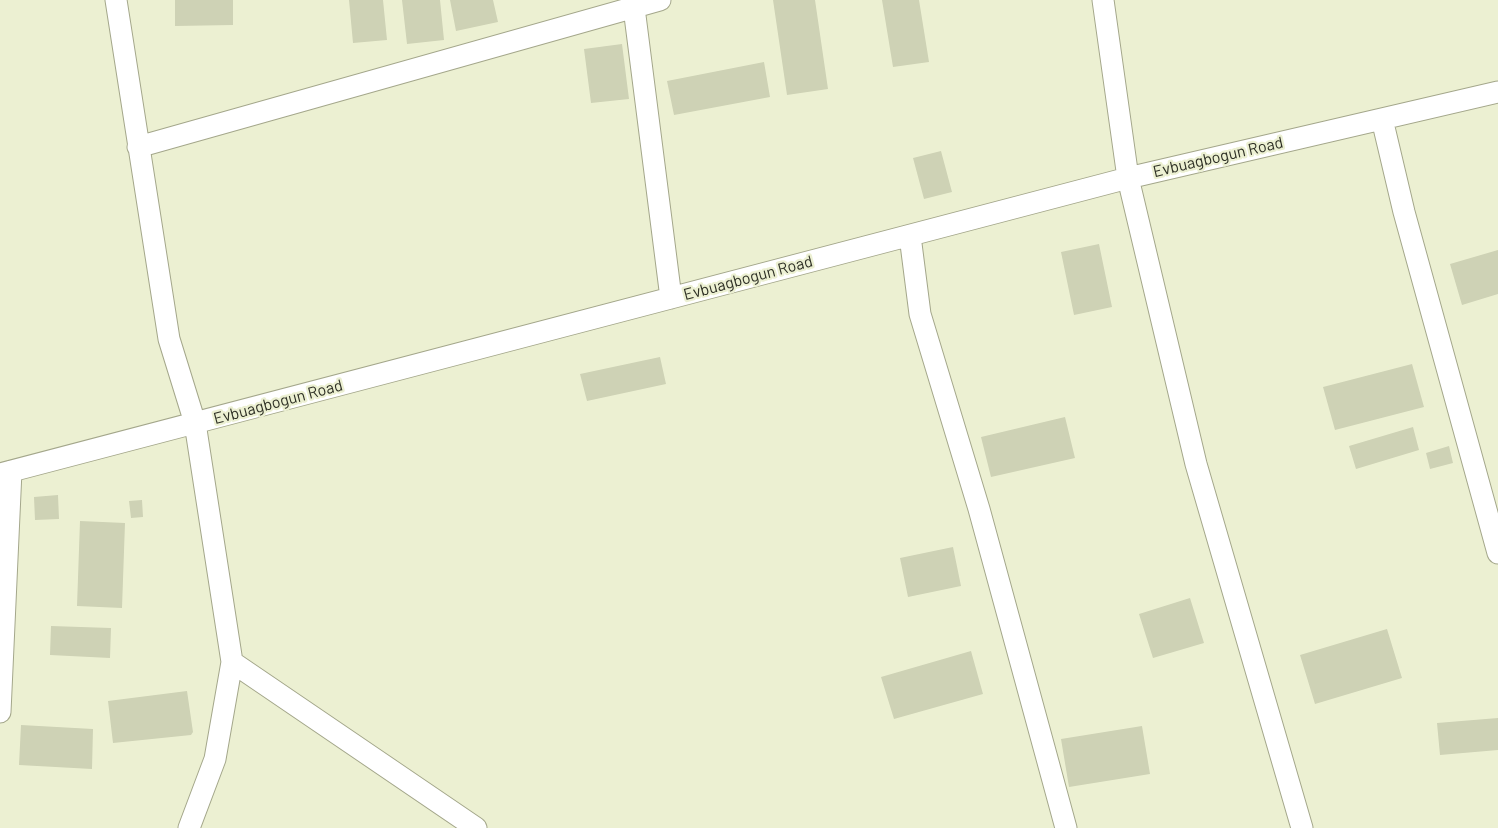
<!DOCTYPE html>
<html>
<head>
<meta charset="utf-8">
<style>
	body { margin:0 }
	canvas { display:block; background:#ecf0d2 }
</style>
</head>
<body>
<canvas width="1498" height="828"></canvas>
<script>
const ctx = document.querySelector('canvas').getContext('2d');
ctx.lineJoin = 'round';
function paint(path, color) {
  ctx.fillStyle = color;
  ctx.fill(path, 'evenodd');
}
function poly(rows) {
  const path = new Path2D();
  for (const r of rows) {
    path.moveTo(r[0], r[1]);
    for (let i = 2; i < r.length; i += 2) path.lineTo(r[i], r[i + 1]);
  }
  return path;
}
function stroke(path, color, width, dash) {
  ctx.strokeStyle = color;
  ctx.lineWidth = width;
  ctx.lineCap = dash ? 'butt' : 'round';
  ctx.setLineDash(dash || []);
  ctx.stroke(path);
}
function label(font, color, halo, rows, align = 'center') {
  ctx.font = font + ' Barlow,sans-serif';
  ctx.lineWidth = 4.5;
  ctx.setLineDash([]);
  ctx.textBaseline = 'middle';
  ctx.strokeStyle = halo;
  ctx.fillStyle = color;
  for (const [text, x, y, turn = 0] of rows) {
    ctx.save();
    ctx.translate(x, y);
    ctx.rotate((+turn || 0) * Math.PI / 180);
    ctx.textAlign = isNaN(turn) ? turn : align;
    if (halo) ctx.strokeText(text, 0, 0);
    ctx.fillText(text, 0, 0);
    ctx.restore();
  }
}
const building = poly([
	[175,0,233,0,233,25,175,26],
	[349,0,383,0,387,40,353,43],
	[402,0,440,0,444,40,407,44],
	[450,0,493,0,498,22,456,31],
	[773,0,815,0,828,89,787,95],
	[882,0,919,0,929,62,893,67],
	[622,44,629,99,591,103,584,49],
	[764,62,770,97,674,115,667,81],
	[941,151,952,192,924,199,913,158],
	[1099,244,1112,307,1074,315,1061,252],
	[1498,250,1498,294,1462,305,1450,264],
	[660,357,666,384,587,401,580,374],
	[1412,364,1424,407,1335,430,1323,387],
	[1065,417,1075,458,991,477,981,437],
	[1413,427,1419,450,1356,469,1349,446],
	[1449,446,1453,463,1430,469,1426,453],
	[58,495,59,519,35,520,34,497],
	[142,500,143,517,131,518,129,501],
	[80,521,125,523,122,608,77,606],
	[953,547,961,586,908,597,900,558],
	[1190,598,1204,643,1153,658,1139,614],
	[51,626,111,628,110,658,50,655],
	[1387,629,1402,678,1315,704,1300,655],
	[971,651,983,694,894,719,881,677],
	[187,691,193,732,191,735,113,743,108,701],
	[1498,718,1498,750,1440,755,1437,723],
	[21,725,93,729,92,769,19,765],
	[1142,726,1150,774,1069,787,1061,739]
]);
const minor = poly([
	[116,0,169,339,195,423,232,662,215,759,189,828],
	[633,0,671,298],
	[1103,0,1128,178,1196,464,1302,828],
	[1382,119,1404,212,1498,553],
	[138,147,660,0],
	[910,236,920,314,979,509,1066,828],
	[0,474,1128,178,1498,92],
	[232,662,476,828],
	[0,712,11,471]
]);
const streetNames = [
	["Evbuagbogun Road",1218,157,-13],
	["Evbuagbogun Road",748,278,-15],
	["Evbuagbogun Road",278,402,-15]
];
paint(building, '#ced2b5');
stroke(minor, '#a4a78b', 23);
stroke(minor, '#fff', 21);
label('16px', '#2e3025', '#ecf0d2', streetNames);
</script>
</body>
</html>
